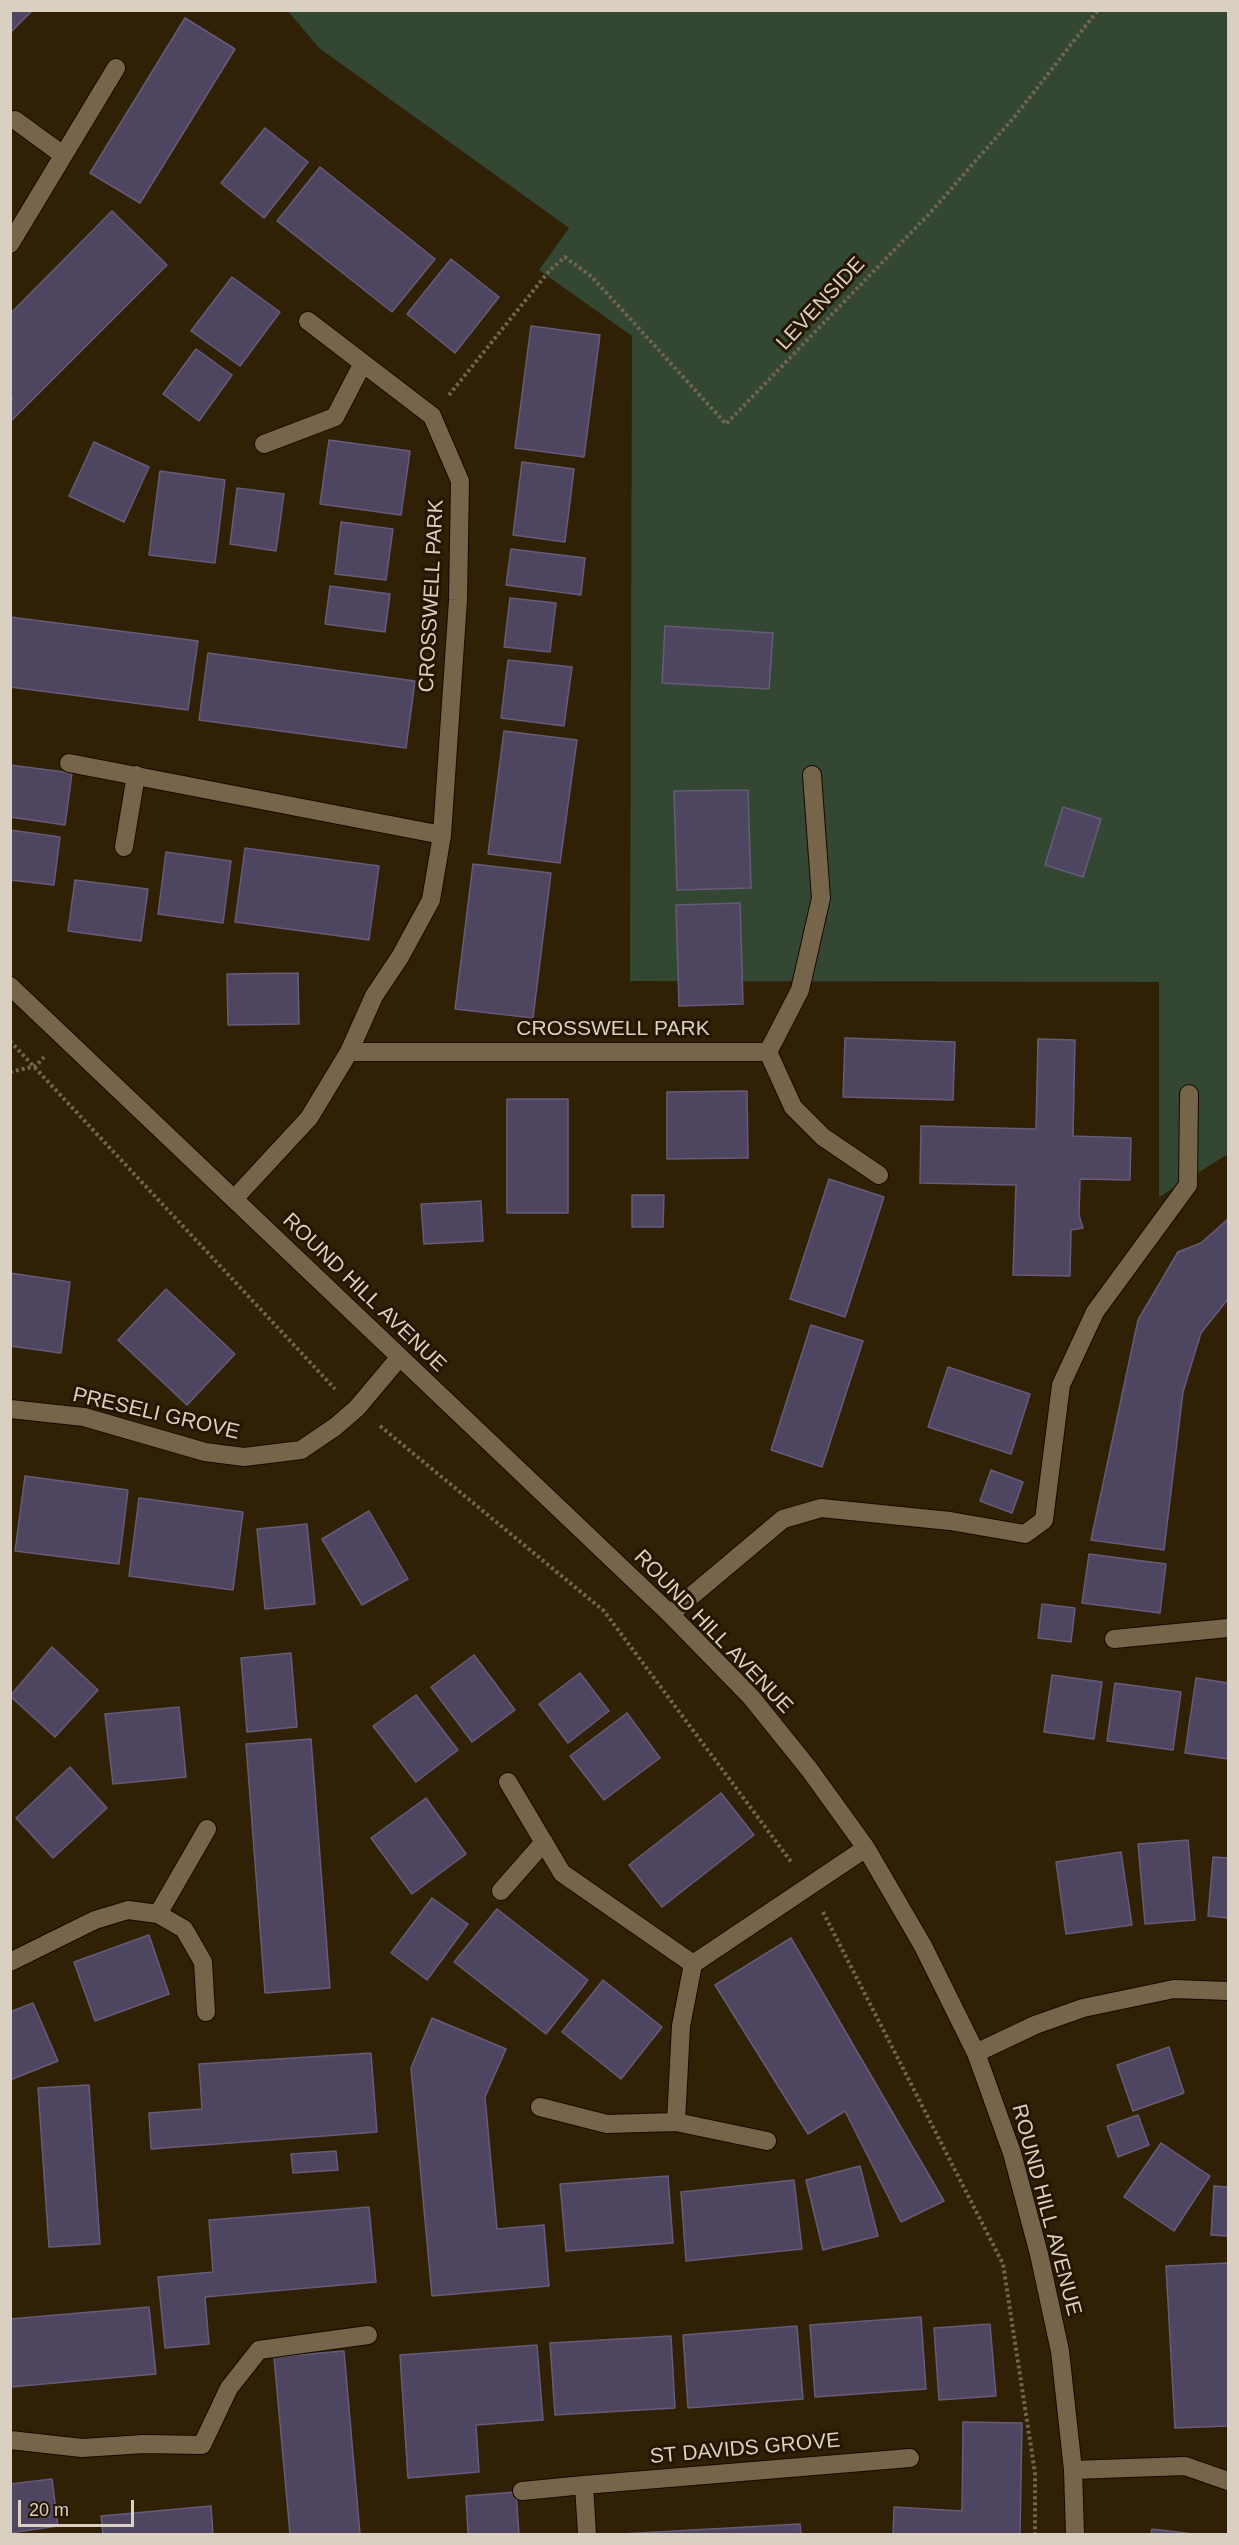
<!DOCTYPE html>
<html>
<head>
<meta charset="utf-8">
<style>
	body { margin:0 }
	#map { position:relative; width:1239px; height:2545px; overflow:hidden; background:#2f2006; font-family:Helvetica,sans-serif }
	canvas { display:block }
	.frame { position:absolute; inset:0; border:12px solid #d9d0c1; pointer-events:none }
	.scale { position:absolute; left:18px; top:2500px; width:116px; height:27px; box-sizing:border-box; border:3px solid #d9d0c1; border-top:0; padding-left:8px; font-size:18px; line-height:21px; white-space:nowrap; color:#d9d0c1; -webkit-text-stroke:4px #251600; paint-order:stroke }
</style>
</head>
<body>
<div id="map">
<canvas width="1239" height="2545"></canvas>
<div class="frame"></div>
<div class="scale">20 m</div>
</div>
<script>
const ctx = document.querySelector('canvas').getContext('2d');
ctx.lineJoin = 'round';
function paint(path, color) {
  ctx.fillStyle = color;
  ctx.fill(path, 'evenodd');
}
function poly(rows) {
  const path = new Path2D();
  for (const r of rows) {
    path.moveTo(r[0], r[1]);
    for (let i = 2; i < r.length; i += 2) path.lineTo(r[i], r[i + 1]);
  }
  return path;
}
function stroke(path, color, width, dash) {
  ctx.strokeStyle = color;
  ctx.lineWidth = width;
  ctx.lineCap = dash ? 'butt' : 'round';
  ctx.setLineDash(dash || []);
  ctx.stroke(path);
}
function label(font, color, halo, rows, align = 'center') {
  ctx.font = font + ' Helvetica,sans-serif';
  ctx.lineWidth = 6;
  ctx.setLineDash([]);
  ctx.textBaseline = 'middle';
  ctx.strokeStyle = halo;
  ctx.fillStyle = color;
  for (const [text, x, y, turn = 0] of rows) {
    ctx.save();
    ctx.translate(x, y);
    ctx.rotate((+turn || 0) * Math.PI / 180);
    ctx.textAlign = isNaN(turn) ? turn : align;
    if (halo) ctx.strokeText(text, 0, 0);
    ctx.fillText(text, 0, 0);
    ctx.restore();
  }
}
const green = poly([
	[288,11,1228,11,1228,1154,1159,1197,1159,982,630,981,632,336,539,270,569,228,319,48]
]);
const building = poly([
	[10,10,33,10,10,33,10,10],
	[185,18,235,49,140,203,90,173,185,18],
	[265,128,308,162,264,218,221,183,265,128],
	[320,167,435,259,392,312,277,221,320,167],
	[112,211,167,265,10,422,10,400,13,398,10,396,10,314,112,211],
	[451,259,499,297,455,353,407,314,451,259],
	[232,277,280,312,240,366,191,331,232,277],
	[531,326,600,335,584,457,515,448,531,326],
	[196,349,232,375,199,421,163,394,196,349],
	[329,440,410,451,401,515,320,504,329,440],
	[94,442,149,467,124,522,69,496,94,442],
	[522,462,574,469,565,542,513,535,522,462],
	[160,471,225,480,215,563,149,555,160,471],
	[237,488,284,494,276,551,230,544,237,488],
	[341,522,393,529,386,580,335,574,341,522],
	[511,549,585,558,581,595,506,585,511,549],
	[330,586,390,594,385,632,325,624,330,586],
	[510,598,556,603,550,652,504,647,510,598],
	[10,617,198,641,188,710,10,687,10,617],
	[665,626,773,633,769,689,662,683,665,626],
	[208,653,415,681,406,748,199,720,208,653],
	[508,660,572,667,564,726,501,718,508,660],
	[504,731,577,740,560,863,488,854,504,731],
	[10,765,72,773,65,825,10,817,10,765],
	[748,790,751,888,677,890,674,791,748,790],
	[1063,807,1101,819,1083,877,1045,865,1063,807],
	[10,830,60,837,54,885,10,880,10,830],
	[245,848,379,866,369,940,235,922,245,848],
	[166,852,231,861,223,923,158,914,166,852],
	[473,864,551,873,533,1018,455,1009,473,864],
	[75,880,148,889,141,941,68,931,75,880],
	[740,903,743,1004,679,1006,676,905,740,903],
	[298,973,299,1024,228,1025,227,974,298,973],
	[845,1038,955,1042,953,1100,843,1097,845,1038],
	[1038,1039,1075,1040,1073,1136,1131,1138,1130,1180,1080,1179,1079,1215,1083,1228,1071,1230,1070,1276,1013,1275,1016,1185,920,1183,921,1126,1036,1129,1038,1039],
	[747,1091,748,1158,667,1159,667,1092,747,1091],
	[507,1099,568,1099,568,1213,507,1213,507,1099],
	[829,1179,884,1197,845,1317,790,1299,829,1179],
	[632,1195,664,1195,663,1227,632,1227,632,1195],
	[481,1201,483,1241,424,1244,421,1204,481,1201],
	[1228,1219,1228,1299,1201,1333,1183,1392,1164,1550,1091,1540,1138,1320,1178,1252,1201,1243,1228,1219],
	[10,1273,70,1282,61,1353,10,1346,10,1273],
	[166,1289,235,1354,187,1405,118,1340,166,1289],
	[811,1325,863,1341,822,1467,771,1450,811,1325],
	[948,1367,1030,1394,1011,1454,928,1427,948,1367],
	[991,1470,1023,1482,1012,1513,980,1501,991,1470],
	[25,1476,128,1490,119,1564,15,1551,25,1476],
	[139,1498,243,1512,233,1590,129,1576,139,1498],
	[369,1511,408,1579,362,1605,322,1539,369,1511],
	[307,1524,315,1604,265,1609,257,1529,307,1524],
	[1089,1554,1166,1564,1160,1613,1082,1603,1089,1554],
	[1042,1604,1075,1608,1071,1642,1038,1638,1042,1604],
	[52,1647,98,1690,55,1737,10,1696,52,1647],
	[291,1653,297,1727,247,1732,241,1658,291,1653],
	[474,1655,515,1710,472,1742,431,1687,474,1655],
	[580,1673,609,1711,568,1743,539,1704,580,1673],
	[1052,1675,1102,1682,1094,1739,1044,1732,1052,1675],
	[1196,1678,1228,1683,1228,1759,1185,1753,1196,1678],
	[1115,1683,1181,1692,1173,1750,1107,1741,1115,1683],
	[416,1695,458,1750,416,1782,373,1726,416,1695],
	[179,1707,186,1777,113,1784,105,1714,179,1707],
	[627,1713,660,1758,604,1800,570,1756,627,1713],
	[311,1739,330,1988,265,1993,246,1744,311,1739],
	[70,1767,107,1808,53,1858,16,1818,70,1767],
	[721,1793,754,1835,662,1907,629,1865,721,1793],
	[426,1798,466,1854,412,1894,371,1838,426,1798],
	[1188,1840,1195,1920,1145,1924,1138,1844,1188,1840],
	[1121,1852,1132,1925,1066,1934,1056,1862,1121,1852],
	[1213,1857,1228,1858,1228,1918,1208,1916,1213,1857],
	[432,1898,468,1924,427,1980,391,1953,432,1898],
	[497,1909,588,1980,546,2034,454,1962,497,1909],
	[149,1935,169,1994,95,2021,74,1962,149,1935],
	[791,1938,944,2201,901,2222,845,2111,808,2134,715,1985,791,1938],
	[603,1980,662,2027,621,2079,562,2032,603,1980],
	[33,2003,58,2061,10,2080,10,2012,33,2003],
	[432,2018,506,2049,485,2097,497,2229,544,2225,549,2286,432,2296,411,2068,432,2018],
	[1169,2047,1184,2093,1133,2111,1117,2065,1169,2047],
	[371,2053,377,2132,151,2149,149,2113,202,2109,199,2064,371,2053],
	[89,2085,100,2244,49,2247,38,2088,89,2085],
	[1138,2115,1149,2145,1118,2157,1107,2126,1138,2115],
	[1161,2143,1210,2176,1174,2231,1124,2197,1161,2143],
	[336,2151,338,2170,293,2173,291,2154,336,2151],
	[860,2166,878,2236,823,2250,806,2180,860,2166],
	[668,2176,673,2243,566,2251,560,2184,668,2176],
	[794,2180,802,2249,686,2261,681,2192,794,2180],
	[1214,2186,1228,2187,1228,2236,1211,2235,1214,2186],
	[369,2207,376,2282,205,2297,209,2344,165,2348,158,2277,213,2272,209,2220,369,2207],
	[1228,2263,1228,2426,1175,2428,1166,2266,1228,2263],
	[149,2307,156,2374,10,2387,10,2319,149,2307],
	[921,2317,926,2389,815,2397,810,2325,921,2317],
	[990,2324,996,2396,939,2400,934,2328,990,2324],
	[797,2326,803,2399,688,2408,683,2335,797,2326],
	[671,2336,675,2408,555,2415,550,2343,671,2336],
	[537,2345,543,2420,476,2425,479,2472,408,2478,400,2355,537,2345],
	[344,2351,360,2534,290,2534,274,2357,344,2351],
	[963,2422,1022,2423,1020,2534,893,2534,894,2507,962,2511,963,2422],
	[52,2479,58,2526,10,2533,10,2484,52,2479],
	[516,2492,519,2534,468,2534,466,2496,516,2492],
	[211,2506,213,2534,103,2534,101,2516,211,2506],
	[800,2524,801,2534,621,2534,800,2524],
	[1152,2529,1194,2534,1151,2534,1152,2529]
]);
const path = poly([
	[449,395,550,270,565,257,592,277,726,424,929,214,1016,115,1098,10],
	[10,1041,335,1389],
	[10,1072,36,1066,44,1057],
	[380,1426,604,1611,792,1863],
	[823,1912,1003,2264,1035,2473,1035,2534]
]);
const minor = poly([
	[15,120,63,155],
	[10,244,116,68],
	[264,444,335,417,363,363],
	[69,763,442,835],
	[124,847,136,775],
	[10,986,670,1614,751,1697,809,1769,866,1848,923,1946,976,2053,1012,2153,1039,2254,1060,2351,1073,2470,1075,2534],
	[349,1052,768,1052,800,990,821,898,812,775],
	[768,1052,793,1107,823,1137,879,1175],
	[234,1199,309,1118,349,1052,374,996,400,957,431,900,442,835,458,600,460,481,432,416,308,321],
	[10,1409,84,1417,205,1452,244,1457,301,1450,335,1427,357,1408,399,1358],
	[670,1614,783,1519,821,1508,950,1521,1025,1534,1044,1520,1061,1385,1095,1312,1188,1185,1189,1094],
	[1114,1639,1228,1628],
	[508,1782,562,1873,693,1964],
	[501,1891,544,1842],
	[158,1914,184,1929,203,1962,206,2012],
	[10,1962,95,1920,128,1910,158,1914,207,1829],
	[976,2053,1035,2025,1083,2008,1174,1989,1228,1991],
	[540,2107,607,2124,676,2122,767,2141],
	[676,2122,681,2026,693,1964,866,1848],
	[10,2440,82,2448,144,2444,202,2445,229,2388,259,2350,368,2335],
	[1073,2470,1185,2466,1228,2481],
	[584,2485,910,2458],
	[522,2491,584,2485,587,2534]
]);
const streetNames = [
	["LEVENSIDE",821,304,-47],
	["CROSSWELL PARK",432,596,-87],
	["CROSSWELL PARK",613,1029],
	["ROUND HILL AVENUE",364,1293,44],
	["PRESELI GROVE",156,1414,13],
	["ROUND HILL AVENUE",713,1632,46],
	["ROUND HILL AVENUE",1046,2210,75],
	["ST DAVIDS GROVE",745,2449,-5]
];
paint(green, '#334733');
paint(building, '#4e4560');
stroke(building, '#665c78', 1.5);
stroke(minor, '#160900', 20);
stroke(path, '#71654f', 4, [3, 3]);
stroke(minor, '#77654b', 18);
label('21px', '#d9d0c1', '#251600', streetNames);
</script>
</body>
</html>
